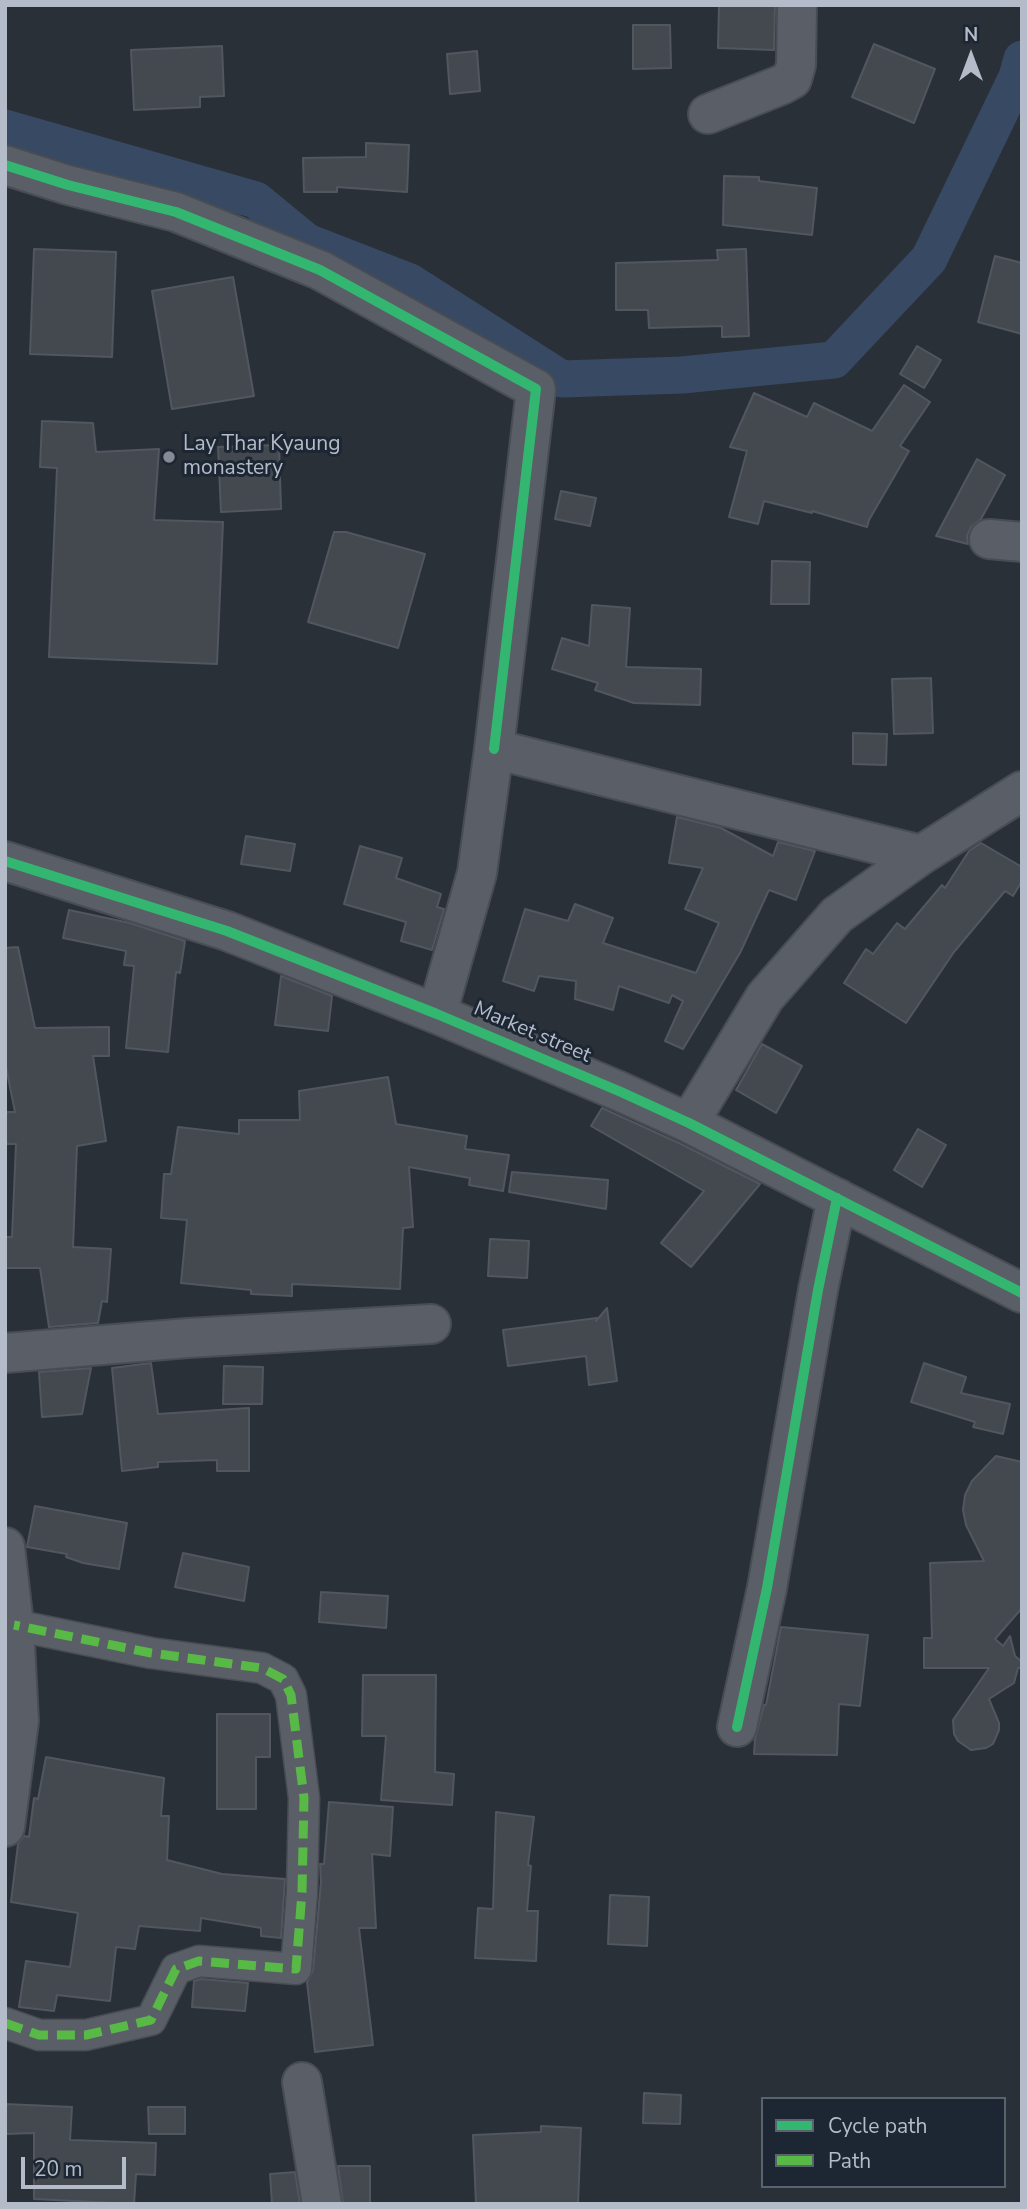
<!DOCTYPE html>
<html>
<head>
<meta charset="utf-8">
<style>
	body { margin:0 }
	#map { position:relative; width:1027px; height:2209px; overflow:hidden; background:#2a3038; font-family:"Nunito Sans",sans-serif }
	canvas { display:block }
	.frame { position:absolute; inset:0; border:7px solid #b4bcc9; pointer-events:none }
	.legend { position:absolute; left:761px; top:2097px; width:245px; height:91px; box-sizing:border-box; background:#1d2633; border:2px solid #59626f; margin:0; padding:9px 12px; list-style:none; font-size:21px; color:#b4bcc9 }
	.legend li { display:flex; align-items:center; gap:14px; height:35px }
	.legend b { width:35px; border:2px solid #59626f }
	.north { position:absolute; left:936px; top:21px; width:70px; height:70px; -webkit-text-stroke:5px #1d2633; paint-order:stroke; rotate:0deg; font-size:19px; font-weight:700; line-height:28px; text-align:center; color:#b4bcc9 }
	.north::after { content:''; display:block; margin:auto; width:24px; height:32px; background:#b4bcc9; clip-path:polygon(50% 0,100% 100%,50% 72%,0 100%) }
	.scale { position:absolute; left:21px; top:2157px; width:105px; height:32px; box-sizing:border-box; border:4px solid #b4bcc9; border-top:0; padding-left:9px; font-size:21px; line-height:24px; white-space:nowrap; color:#b4bcc9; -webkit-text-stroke:5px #1d2633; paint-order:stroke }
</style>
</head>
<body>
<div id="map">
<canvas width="1027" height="2209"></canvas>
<div class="frame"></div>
<ul class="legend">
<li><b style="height:9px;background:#33b770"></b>Cycle path</li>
<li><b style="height:9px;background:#58b947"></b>Path</li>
</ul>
<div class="north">N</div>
<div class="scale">20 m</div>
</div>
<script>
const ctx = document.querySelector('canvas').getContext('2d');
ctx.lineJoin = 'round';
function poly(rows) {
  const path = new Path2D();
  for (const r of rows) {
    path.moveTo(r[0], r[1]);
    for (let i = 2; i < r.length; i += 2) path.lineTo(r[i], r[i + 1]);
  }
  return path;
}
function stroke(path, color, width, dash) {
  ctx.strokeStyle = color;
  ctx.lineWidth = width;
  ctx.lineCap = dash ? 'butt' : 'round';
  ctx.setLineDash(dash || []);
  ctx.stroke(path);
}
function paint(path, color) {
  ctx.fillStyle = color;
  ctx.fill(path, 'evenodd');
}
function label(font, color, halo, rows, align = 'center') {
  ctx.font = font + ' "Nunito Sans",sans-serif';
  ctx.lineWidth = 6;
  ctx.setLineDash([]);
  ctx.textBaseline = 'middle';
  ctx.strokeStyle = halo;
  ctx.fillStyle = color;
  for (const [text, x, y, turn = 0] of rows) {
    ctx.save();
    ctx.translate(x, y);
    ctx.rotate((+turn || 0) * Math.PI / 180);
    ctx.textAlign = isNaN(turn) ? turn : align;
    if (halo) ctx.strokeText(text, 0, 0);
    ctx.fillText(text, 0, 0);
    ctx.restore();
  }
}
const canal = poly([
	[5,128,256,200,307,242,410,282,562,379,682,375,834,360,929,259,1017,77,1022,59]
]);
const building = poly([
	[719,5,775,5,774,50,718,48,719,5],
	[633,25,670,25,671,68,633,69,633,25],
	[874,44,935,69,914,123,852,97,874,44],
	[222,46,224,96,200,97,200,107,134,110,131,50,222,46],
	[477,51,480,91,450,94,447,54,477,51],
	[366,143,409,145,407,192,337,187,337,192,304,192,303,158,366,157,366,143],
	[724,176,759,177,759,181,817,188,812,235,723,225,724,176],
	[34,249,116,252,112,357,30,354,34,249],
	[746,249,749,336,722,337,722,326,649,328,648,310,616,310,616,263,718,260,717,250,746,249],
	[995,256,1022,263,1022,334,978,322,995,256],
	[233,277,254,396,172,409,152,291,233,277],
	[917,346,941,360,924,388,900,374,917,346],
	[904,385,930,402,900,446,909,451,869,520,867,527,812,511,812,513,764,501,758,524,729,517,747,451,730,447,754,393,807,417,814,403,872,431,904,385],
	[42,421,93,423,96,452,159,449,154,520,223,522,217,664,49,657,57,468,40,467,42,421],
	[279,445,281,509,221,512,218,447,279,445],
	[977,459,1005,475,981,519,971,527,967,536,968,544,936,536,977,459],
	[561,491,596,498,590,526,555,519,561,491],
	[334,532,346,532,425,554,398,648,308,622,334,532],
	[772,561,810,562,809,604,771,604,772,561],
	[592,605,630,608,626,667,701,669,700,705,634,703,595,690,598,683,552,669,562,638,589,646,592,605],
	[931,678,933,733,894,734,892,679,931,678],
	[853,733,887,734,886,765,853,764,853,733],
	[677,817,721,828,773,856,778,842,815,851,796,900,769,890,740,953,683,1049,665,1041,683,1001,672,995,669,1003,619,986,613,1010,575,999,576,981,539,976,534,991,503,981,525,909,568,921,575,904,613,918,603,943,696,973,719,923,685,909,703,868,669,863,677,817],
	[246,836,295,844,290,871,241,864,246,836],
	[981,843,1022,867,1022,881,1013,896,1005,891,954,952,906,1023,844,983,866,949,873,954,897,923,905,929,942,885,945,888,969,851,981,843],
	[360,846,402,858,396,878,441,894,437,907,444,909,432,950,401,941,406,922,344,904,360,846],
	[69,910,130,923,185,941,180,973,176,972,168,1052,126,1048,134,966,124,965,126,951,63,938,69,910],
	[18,947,35,1028,109,1027,109,1056,93,1056,106,1141,77,1146,73,1247,111,1249,107,1302,102,1301,98,1323,49,1327,40,1268,5,1268,5,1237,12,1237,16,1144,6,1144,6,1112,15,1112,5,1062,5,948,18,947],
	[281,976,332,996,328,1031,275,1025,281,976],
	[762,1044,802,1066,776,1113,736,1090,762,1044],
	[388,1077,396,1124,467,1136,465,1149,509,1155,503,1191,469,1185,470,1178,409,1167,413,1227,403,1228,400,1289,292,1284,292,1296,251,1294,251,1290,181,1283,187,1220,161,1218,164,1174,171,1174,178,1127,239,1134,239,1120,300,1120,299,1091,388,1077],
	[602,1108,679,1143,760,1184,691,1267,661,1243,704,1191,591,1126,602,1108],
	[918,1129,946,1145,922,1187,894,1170,918,1129],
	[512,1172,608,1180,606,1209,509,1192,512,1172],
	[490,1239,529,1241,527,1278,488,1276,490,1239],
	[607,1308,617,1381,589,1385,586,1356,508,1366,503,1330,597,1318,596,1321,607,1308],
	[151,1363,158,1414,249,1408,249,1471,217,1471,217,1460,158,1462,158,1467,122,1471,112,1368,151,1363],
	[924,1363,966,1377,961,1393,1010,1404,1003,1434,973,1427,975,1422,911,1402,924,1363],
	[224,1366,263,1367,262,1404,223,1404,224,1366],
	[91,1368,82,1414,42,1417,39,1372,91,1368],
	[996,1456,1022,1462,1022,1608,995,1639,1003,1646,1010,1636,1015,1656,1022,1662,1022,1668,1018,1668,1014,1683,989,1699,999,1723,999,1730,993,1744,986,1748,971,1750,958,1741,954,1734,953,1720,989,1668,924,1668,924,1638,932,1638,930,1563,984,1561,966,1525,963,1510,965,1495,972,1481,996,1456],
	[35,1506,127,1523,119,1569,83,1563,66,1557,67,1554,27,1547,35,1506],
	[183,1553,249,1567,244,1601,175,1587,183,1553],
	[321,1592,388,1596,386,1628,319,1622,321,1592],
	[781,1627,868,1635,860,1706,839,1704,837,1755,754,1754,755,1739,764,1705,766,1705,781,1627],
	[363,1675,436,1675,435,1772,454,1774,452,1805,381,1800,386,1736,362,1736,363,1675],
	[217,1714,270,1714,270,1757,256,1757,256,1809,217,1809,217,1714],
	[46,1757,164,1778,161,1816,169,1816,167,1860,222,1874,285,1879,281,1938,261,1936,261,1928,201,1918,200,1931,139,1926,135,1949,116,1947,110,2001,57,1995,54,2011,19,2007,26,1961,70,1967,78,1913,11,1902,18,1844,24,1836,29,1837,34,1798,38,1799,46,1757],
	[329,1802,393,1807,390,1856,372,1854,376,1928,359,1928,373,2045,315,2052,307,1982,313,1970,321,1882,320,1864,324,1864,329,1802],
	[496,1812,534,1817,528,1865,531,1866,527,1911,538,1911,536,1961,475,1958,478,1908,493,1909,496,1812],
	[610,1895,649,1897,647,1946,608,1944,610,1895],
	[201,1979,248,1983,245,2011,192,2007,194,1981,201,1979],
	[644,2093,681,2095,680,2124,643,2123,644,2093],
	[5,2104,72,2107,70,2140,156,2143,155,2175,136,2174,134,2204,34,2199,34,2133,5,2134,5,2104],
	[148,2107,185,2107,185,2134,149,2134,148,2107],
	[541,2126,581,2128,578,2204,476,2204,473,2135,541,2132,541,2126],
	[338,2166,370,2166,370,2204,343,2204,338,2166],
	[295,2172,300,2204,272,2204,270,2174,295,2172]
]);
const pedestrian = poly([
	[5,2023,39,2035,86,2035,151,2020,176,1969,199,1961,296,1969,302,1892,304,1798,291,1695,283,1679,262,1668,151,1653,14,1625]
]);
const minor = poly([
	[708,114,781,85,792,79,796,65,797,5],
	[5,165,68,185,176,212,320,270,536,389,494,749],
	[989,539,1022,542],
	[5,861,227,931,437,1014,621,1092,689,1123,1022,1293],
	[437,1014,477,873,494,749,921,855],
	[689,1123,765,997,837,915,921,855,1022,791],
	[5,1353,188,1338,431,1324],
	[5,1547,14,1625,5,1636],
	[737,1727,767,1588,818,1290,837,1198],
	[5,1827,19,1721,14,1625],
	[302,2082,322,2204]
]);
const quiet = poly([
	[5,2023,39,2035,86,2035,151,2020,176,1969,199,1961,296,1969,302,1892,304,1798,291,1695,283,1679,262,1668,151,1653,14,1625]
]);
const cycleway = poly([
	[5,165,68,185,176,212,320,270,536,389,494,749],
	[5,861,227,931,437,1014,621,1092,689,1123,1022,1293],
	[737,1727,767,1588,818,1290,837,1198]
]);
const markers = [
	[169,457,7,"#848b96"]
];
const poiNames = [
	["Lay Thar Kyaung",183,445],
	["monastery",183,469]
];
const streetNames = [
	["Market street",532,1033,23]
];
stroke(canal, '#384963', 37);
paint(building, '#444950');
stroke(building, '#52575f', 2);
stroke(pedestrian, '#484c53', 33);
stroke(minor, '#484c53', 42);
stroke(pedestrian, '#5a5e66', 30);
stroke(minor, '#5a5e66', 38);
stroke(quiet, '#58b947', 9, [18, 9]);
stroke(cycleway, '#33b770', 10);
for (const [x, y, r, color] of markers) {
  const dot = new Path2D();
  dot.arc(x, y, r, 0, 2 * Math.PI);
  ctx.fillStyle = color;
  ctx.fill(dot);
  stroke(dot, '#1d2633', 2.5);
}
label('21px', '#b4bcc9', '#1d2633', poiNames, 'left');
label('21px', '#b4bcc9', '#1d2633', streetNames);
</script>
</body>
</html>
